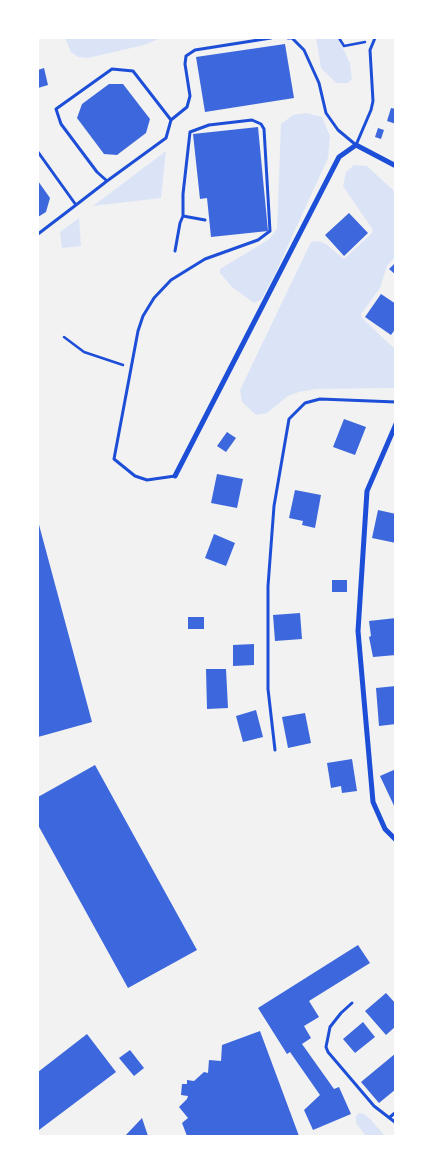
<!DOCTYPE html>
<html>
<head>
<meta charset="utf-8">
<style>
	body { margin:0 }
	#map { position:relative; width:433px; height:1174px; overflow:hidden; background:#f2f2f2; font-family:"Open Sans",sans-serif }
	canvas { display:block }
	.frame { position:absolute; inset:0; border:39px solid #fff; pointer-events:none }
</style>
</head>
<body>
<div id="map">
<canvas width="433" height="1174"></canvas>
<div class="frame"></div>
</div>
<script>
const ctx = document.querySelector('canvas').getContext('2d');
ctx.lineJoin = 'round';
function paint(path, color) {
  ctx.fillStyle = color;
  ctx.fill(path, 'evenodd');
}
function poly(rows) {
  const path = new Path2D();
  for (const r of rows) {
    path.moveTo(r[0], r[1]);
    for (let i = 2; i < r.length; i += 2) path.lineTo(r[i], r[i + 1]);
  }
  return path;
}
function stroke(path, color, width, dash) {
  ctx.strokeStyle = color;
  ctx.lineWidth = width;
  ctx.lineCap = dash ? 'butt' : 'round';
  ctx.setLineDash(dash || []);
  ctx.stroke(path);
}
const green = poly([
	[65,38,161,38,144,45,88,58,78,57,71,52],
	[316,38,338,38,350,63,352,79,348,83,336,83,321,68],
	[306,113,322,117,330,136,328,158,274,276,261,300,254,303,232,287,220,273,220,269,268,240,277,229,281,124,293,115],
	[166,151,161,198,93,206],
	[354,165,367,166,395,192,395,257,387,266,380,288,361,314,362,318,395,349,395,388,316,389,299,392,288,396,267,413,256,415,242,402,240,390,311,242,318,241,326,244,344,259,371,234,373,230,343,186,346,172],
	[79,218,81,246,62,248,60,232],
	[359,1113,364,1114,370,1119,385,1136,366,1136,356,1123,356,1116]
]);
const building = poly([
	[285,44,294,98,205,112,196,57],
	[44,68,48,85,38,88,38,70],
	[109,84,123,84,150,119,146,133,117,155,104,154,77,118,82,104],
	[391,108,396,109,396,124,387,121],
	[258,127,268,231,211,237,207,198,200,199,193,134],
	[378,128,384,130,381,139,375,137],
	[38,181,50,198,46,212,38,217],
	[349,213,368,233,344,256,325,235],
	[396,262,396,275,389,269],
	[381,294,396,304,396,328,391,335,365,317],
	[344,419,366,427,355,455,333,447],
	[227,432,236,438,226,452,217,446],
	[217,474,243,479,237,508,211,503],
	[295,490,321,495,315,528,302,525,303,521,289,518],
	[378,510,396,514,396,543,372,538],
	[38,521,92,722,38,737],
	[214,534,235,543,226,566,205,558],
	[332,580,347,580,347,592,332,592],
	[300,613,302,639,275,641,273,615],
	[188,617,204,617,204,629,188,629],
	[396,618,396,655,373,657,369,637,371,636,369,621],
	[254,644,254,665,233,666,233,645],
	[206,669,226,669,228,708,207,709],
	[396,686,396,724,379,726,376,688],
	[256,710,263,737,243,742,236,716],
	[305,713,311,743,288,748,282,717],
	[352,759,357,791,342,793,341,786,331,788,327,763],
	[95,765,197,950,128,988,38,825,38,797],
	[396,769,396,810,380,776],
	[358,945,370,963,309,1001,319,1017,304,1026,311,1038,302,1044,334,1089,339,1087,351,1114,313,1130,304,1110,320,1095,290,1052,287,1054,258,1008],
	[386,993,396,1004,396,1026,386,1035,365,1011],
	[363,1022,375,1037,355,1053,343,1039],
	[260,1031,299,1136,187,1136,182,1123,188,1118,179,1107,187,1099,188,1096,181,1095,182,1084,187,1084,187,1080,194,1081,204,1072,208,1073,209,1060,221,1061,222,1045],
	[87,1034,116,1072,39,1130,38,1072],
	[130,1050,144,1068,134,1076,119,1058],
	[396,1053,396,1089,379,1103,361,1082],
	[142,1118,148,1136,125,1136]
]);
const path = poly([
	[339,38,344,46,365,42],
	[64,337,84,352,123,365]
]);
const service = poly([
	[288,38,292,38,304,50,319,83,326,113,338,130,356,145,371,110,373,101,370,50,375,38],
	[112,69,133,71,171,120,166,138,107,181,97,172,61,124,56,109,112,69],
	[171,120,187,107,190,96,185,64,186,56,195,50,271,38],
	[38,152,76,205,38,234],
	[76,205,107,181],
	[175,251,180,223,183,216],
	[175,476,147,480,135,476,114,459,138,331,143,316,154,298,171,280,205,259,258,240,270,231,264,129,261,124,252,120,209,125,190,132,183,194,183,216,205,220],
	[275,750,268,689,268,586,274,506,289,419,305,403,320,399,396,402],
	[352,1003,341,1013,330,1027,326,1047,328,1052,374,1106,396,1123],
	[390,1117,396,1112]
]);
const minor = poly([
	[396,424,367,491,358,631,373,802,385,829,396,840],
	[175,476,339,157,356,145,396,166]
]);
paint(green, '#dbe4f7');
paint(building, '#3d67dc');
stroke(path, '#1d4ed8', 2.5);
stroke(service, '#1d4ed8', 3);
stroke(minor, '#1d4ed8', 5);
</script>
</body>
</html>
